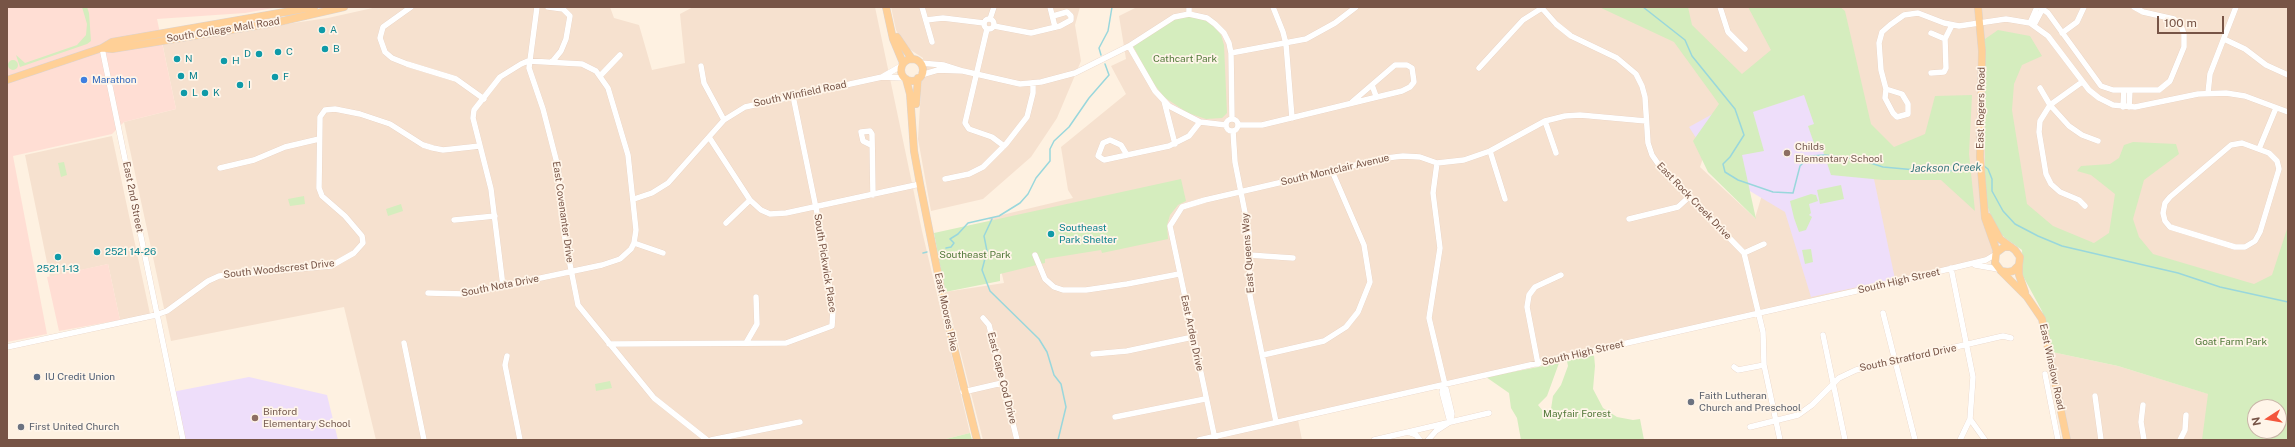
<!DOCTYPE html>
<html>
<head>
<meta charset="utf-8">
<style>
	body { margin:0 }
	#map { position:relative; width:2295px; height:447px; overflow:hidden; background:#fef1e1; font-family:"Public Sans",sans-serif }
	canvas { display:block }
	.frame { position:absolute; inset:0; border:8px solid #775446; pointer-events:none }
	.north { position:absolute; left:2247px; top:399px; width:40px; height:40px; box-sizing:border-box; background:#fff5e9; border:1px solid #c9b5a8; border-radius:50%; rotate:258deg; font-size:11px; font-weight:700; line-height:16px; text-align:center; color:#775446 }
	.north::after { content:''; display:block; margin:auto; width:14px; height:18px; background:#f3563c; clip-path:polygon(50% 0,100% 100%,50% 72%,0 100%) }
	.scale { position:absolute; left:2157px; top:16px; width:67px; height:18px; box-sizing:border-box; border:2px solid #775446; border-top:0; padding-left:5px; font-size:12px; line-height:14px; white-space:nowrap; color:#775446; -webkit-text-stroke:3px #fff5e9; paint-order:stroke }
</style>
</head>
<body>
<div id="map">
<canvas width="2295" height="447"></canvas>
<div class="frame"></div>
<div class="north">N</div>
<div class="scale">100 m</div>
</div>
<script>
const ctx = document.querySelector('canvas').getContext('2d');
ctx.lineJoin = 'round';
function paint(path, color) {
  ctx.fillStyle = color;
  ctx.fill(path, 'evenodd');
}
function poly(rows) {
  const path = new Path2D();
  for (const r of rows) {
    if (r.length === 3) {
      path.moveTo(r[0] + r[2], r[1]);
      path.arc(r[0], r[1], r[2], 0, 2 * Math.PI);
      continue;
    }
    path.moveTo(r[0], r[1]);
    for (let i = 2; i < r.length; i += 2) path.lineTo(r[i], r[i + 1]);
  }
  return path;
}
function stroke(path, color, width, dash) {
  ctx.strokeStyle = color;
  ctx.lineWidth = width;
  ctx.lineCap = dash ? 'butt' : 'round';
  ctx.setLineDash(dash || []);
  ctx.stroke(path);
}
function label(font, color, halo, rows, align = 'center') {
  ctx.font = font + ' "Public Sans",sans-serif';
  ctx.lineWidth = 3.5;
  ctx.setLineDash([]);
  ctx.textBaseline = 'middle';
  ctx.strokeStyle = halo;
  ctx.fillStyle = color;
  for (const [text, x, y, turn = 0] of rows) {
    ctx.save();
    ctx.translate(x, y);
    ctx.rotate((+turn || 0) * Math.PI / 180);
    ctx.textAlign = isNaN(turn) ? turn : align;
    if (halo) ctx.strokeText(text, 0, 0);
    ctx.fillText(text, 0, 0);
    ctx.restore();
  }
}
const residential = poly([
	[377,7,610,7,614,18,639,25,652,70,685,63,680,14,693,7,875,7,922,231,970,433,942,440,376,440,344,307,171,341,124,122,176,109,162,42,328,18],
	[891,7,1080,7,1075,25,1081,61,1057,118,1031,157,983,199,931,211,918,139,923,58,906,47,896,30],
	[1137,7,2288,7,2288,298,2196,275,2013,218,1992,257,1298,420,1302,440,983,440,945,292,1004,283,989,218,1073,198,1068,190,1061,147,1126,94,1111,66,1126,59,1119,16],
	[1728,85,1772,162,1755,218,1700,167],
	[112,136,150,314,120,320,108,264,50,277,25,155],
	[2052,352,2118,366,2212,395,2203,440,2069,440]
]);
const commercial = poly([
	[7,7,279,7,245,13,157,19,176,109,124,122,112,134,13,156,47,334,7,342],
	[108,264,120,320,59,331,47,277]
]);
const education = poly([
	[1845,41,1895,279,1811,297,1785,212,1718,172,1689,127],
	[249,377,327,395,338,440,182,440,172,392]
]);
const green = poly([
	[82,7,87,7,89,13,91,41,87,44,20,67,16,55,25,63,77,45,86,35,87,24],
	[1599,7,1688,7,1692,25,1742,74,1771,50,1748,7,1840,7,1845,11,1871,124,1894,147,1925,134,1935,96,1972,95,1969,154,1975,211,1941,180,1883,180,1831,175,1821,145,1815,146,1808,126,1814,124,1804,95,1753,112,1764,151,1742,155,1756,219,1708,172,1693,141,1719,104,1674,42],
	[1188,16,1207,21,1212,24,1221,35,1224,45,1227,113,1222,118,1206,119,1188,113,1164,97,1151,80,1133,46,1175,18],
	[1998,30,2030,36,2042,56,2022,65,2014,84,2012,110,2027,204,2053,226,2094,243,2109,233,2115,194,2091,175,2077,171,2081,166,2110,164,2119,158,2124,145,2133,142,2176,144,2179,154,2144,180,2133,219,2139,237,2153,254,2254,284,2272,275,2288,226,2288,440,2202,440,2208,394,2118,366,2052,352,2042,311,2023,276,2022,250,2005,238,1996,228,1985,200,1985,39],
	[2255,407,2279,407,2279,431,2255,431],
	[13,65,5],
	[64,162,67,175,61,177,58,163],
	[1181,179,1186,201,1178,205,1170,215,1167,225,1168,239,1102,253,1101,250,1045,259,1045,263,1000,274,1000,281,945,292,934,233],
	[1841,185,1844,199,1820,204,1817,190],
	[1811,194,1816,195,1818,201,1809,204,1811,213,1809,215,1812,217,1806,230,1799,232,1794,218,1790,201],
	[304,196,305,204,290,206,288,199],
	[401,204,403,211,388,216,386,209],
	[1811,249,1813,262,1805,264,1802,250],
	[1594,355,1595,366,1593,389,1603,408,1617,417,1633,420,1640,419,1644,440,1521,440,1517,418,1511,408,1509,393,1486,377,1559,363,1547,396,1538,405,1543,411,1551,409,1553,396,1561,385,1568,366,1567,361],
	[610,381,612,388,596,391,595,384],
	[970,433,972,440,942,440]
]);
const stream = poly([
	[1643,7,1685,40,1692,56,1735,109,1744,135,1730,157,1723,164,1725,172,1738,180,1773,192,1793,193,1800,166,1810,156,1825,155,1858,159,1883,167,1916,170,1948,171,1978,167],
	[1101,55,1099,48,1108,31,1112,7],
	[1984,166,1988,169,1992,179,1992,191,2003,211,2015,224,2038,236,2062,246,2178,273,2220,287,2288,302],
	[992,219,984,236,987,251,982,270,990,291,1039,339,1047,352,1054,375,1061,384,1066,407,1058,440],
	[946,248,951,247,954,243,950,239,958,234,968,223,999,216,1020,203,1028,194,1036,178,1050,161,1050,149,1054,141,1069,127,1089,98,1109,75,1105,64],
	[923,253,927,252]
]);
const minor = poly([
	[411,7,383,27,380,38,385,52,392,58,407,64,456,79,484,99],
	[537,7,529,68,543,109,558,167,565,239,578,305,654,398,707,440],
	[548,7,563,9,570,16,566,39,561,51,552,62],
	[922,7,932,42],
	[1050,7,1055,27],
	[1273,7,1283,32,1286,44,1292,118],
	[1541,7,1556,24,1571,36,1617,58,1636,74,1642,86,1645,97,1648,143,1652,155,1661,168,1744,253,1763,332,1764,365,1780,440],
	[1720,7,1728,32,1745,49],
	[2040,7,2048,13,2101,86,2113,90,2159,90,2170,81,2184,47,2184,34,2181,26,2174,19,2143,12,2134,7],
	[1189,14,1189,7],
	[989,24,5],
	[990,19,994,7],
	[926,20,943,18,984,23],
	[2030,23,2037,7],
	[2034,25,2043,8],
	[994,26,1031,33,1060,26,1071,20,1071,16,1067,12,1053,16],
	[987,29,965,123,969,129,992,137,1004,146],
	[1931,33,1945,39],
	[2062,33,2077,22,2084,7],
	[2224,39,2245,49,2266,65,2288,75],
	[1129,46,1155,91,1169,106,1200,122,1226,125],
	[102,48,183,440],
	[1231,53,1306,39,1335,23,1356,7],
	[920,63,944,65,963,71,938,70,921,75],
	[701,66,704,83,724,120],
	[901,66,882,77,904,78],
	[1479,68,1523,20,1542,8],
	[963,71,1020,84,1041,82,1075,73,1129,46,1174,17,1189,14,1207,18,1215,24,1224,33,1229,43,1231,53,1232,119],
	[1931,73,1944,72,1946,68,1945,39,1952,25],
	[600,76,620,55],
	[2082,82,2050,105,2040,121,2039,132,2046,174,2051,184,2060,192,2079,200,2085,206],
	[1372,85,1376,96],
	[2040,88,2050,105,2069,126,2082,135,2098,141],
	[1886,89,1885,98,1893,113,1897,117,1908,114,1908,104,1902,94,1886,89,1881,70,1879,43,1882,32,1890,25,1904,15,1918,13,1944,23,1959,26,2006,19,2030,23,2048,36,2089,90,2099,98,2113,105,2135,107,2198,94,2226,93,2245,96,2288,112],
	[2208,93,2210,74,2236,7],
	[1164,101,1175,144],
	[2123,107,2124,90],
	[2129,107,2130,90],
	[1232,125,6],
	[1545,121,1556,153],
	[1238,125,1262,125,1402,91,1410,87,1414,82,1412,68,1407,65,1395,65,1352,102],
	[1233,131,1235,162,1249,233,1250,296,1276,422],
	[709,137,750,200,761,210,770,214,786,213,920,184],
	[2242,143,2269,153,2277,161,2279,169,2260,232,2255,241,2245,247,2235,247,2170,227,2165,221,2163,213,2165,203,2170,197,2231,145,2242,143],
	[871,145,863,141,861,132,870,131,872,134,873,195],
	[2259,149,2276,108],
	[1490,151,1505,199],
	[1127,155,1121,145,1110,140,1103,143,1098,156,1104,160,1127,155,1169,146,1189,136,1200,122],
	[220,168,254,160,285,147,319,139],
	[945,179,969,174,983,167,1006,144,1027,117,1033,93,1033,83],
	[634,199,652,193,668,183,724,120,745,107,882,77],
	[1629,219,1678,207,1689,197],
	[454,220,495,216],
	[726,223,750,200],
	[634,243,663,253],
	[1744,253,1764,244],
	[1035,255,1045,279,1054,287,1063,290,1086,290,1127,284,1179,274],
	[1249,255,1293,258],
	[1975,265,1998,269],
	[1951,268,1973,377,1970,419,1960,440],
	[428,293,465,294,602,265,620,259,631,249,634,243,636,230,628,155,608,88,596,71,582,64,528,61,521,64,500,77,474,110,473,118,491,189,503,286],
	[1883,313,1915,440],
	[983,318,989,325,1017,440],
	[1823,335,1845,440],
	[404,343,424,440],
	[746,343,757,324,756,297],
	[609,344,786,343,832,326,833,310,823,242,793,96],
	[7,347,156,315,167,311,208,281,219,276,331,266,354,253,363,243,362,236,345,216,322,196,319,188,320,117,325,110,335,109,360,114,390,124,423,145,433,148,443,150,480,146],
	[1093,354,1127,351,1193,337],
	[1263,355,1324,341,1346,327,1358,312,1370,282,1364,245,1332,171],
	[507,356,505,365,520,440],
	[1538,364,1527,307,1529,295,1535,287,1561,275],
	[1734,367,1738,370,1764,365],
	[2045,374,2058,440],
	[1444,385,1442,392,1450,422],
	[963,392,1002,383],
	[2095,396,2101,440],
	[2143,405,2141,422,2144,440],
	[1115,417,1205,399],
	[1970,419,1985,440],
	[1750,427,1798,415,1812,405,1839,378,1856,370,2003,336,2011,338],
	[1410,433,1416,435,1420,440],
	[1215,439,1170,226,1182,207,1205,200,1386,158,1403,156,1420,157,1437,163,1464,160,1490,151,1545,121,1565,116,1580,115,1646,121],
	[711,440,800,422],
	[1199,440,1874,287,1986,260,1996,254],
	[1374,440,1489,413],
	[1428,440,1436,431,1450,422,1452,414,1429,318,1440,248,1433,193,1437,163],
	[2180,440,2185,430,2186,415]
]);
const major = poly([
	[886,7,893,39,903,63],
	[1978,7,1982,51,1980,157,1985,218,1997,252],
	[897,37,912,59],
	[102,48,112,49,274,23,344,7],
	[912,70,11],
	[906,79,910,94,914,151,920,184,947,319,977,440],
	[7,80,102,48,112,42,314,7],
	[916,104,918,78],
	[1988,217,2000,239,2015,250,2020,257,2019,265,2013,271,2008,272,2001,271,1995,263,1996,253,2004,247,2011,247],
	[2019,265,2019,275,2025,292],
	[2001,271,2027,297,2042,319,2067,440]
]);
const markers = [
	[322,30,4,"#0f9aa8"],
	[325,49,4,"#0f9aa8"],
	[278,52,4,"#0f9aa8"],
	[259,54,4,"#0f9aa8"],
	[177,59,4,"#0f9aa8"],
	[224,61,4,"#0f9aa8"],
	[181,76,4,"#0f9aa8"],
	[275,77,4,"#0f9aa8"],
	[84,80,4,"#3f7fe0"],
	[240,85,4,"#0f9aa8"],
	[184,93,4,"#0f9aa8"],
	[205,93,4,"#0f9aa8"],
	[1787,153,4,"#8d6e63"],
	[1051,234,4,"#0f9aa8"],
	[97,252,4,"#0f9aa8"],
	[58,257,4,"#0f9aa8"],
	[37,377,4,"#5c6f8a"],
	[1691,402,4,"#6b7280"],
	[255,418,4,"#8d6e63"],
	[21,427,4,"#6b7280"]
];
const streetNames = [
	["South College Mall Road",223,30,-9],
	["South Winfield Road",800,94,-12],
	["East Rogers Road",1981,108,-89],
	["South Montclair Avenue",1335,170,-13],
	["East 2nd Street",133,197,79],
	["East Rock Creek Drive",1694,201,46],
	["East Covenanter Drive",563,212,82],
	["East Queens Way",1248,253,-94],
	["South Pickwick Place",825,263,81],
	["South Woodscrest Drive",279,269,-6],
	["South High Street",1899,281,-13],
	["South Nota Drive",500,286,-11],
	["East Moores Pike",946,312,78],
	["East Arden Drive",1192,333,78],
	["South High Street",1583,353,-13],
	["South Stratford Drive",1908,358,-12],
	["East Winslow Road",2052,367,78],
	["East Cape Cod Drive",1002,378,76]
];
const cultureNames = [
	["A",330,30],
	["B",333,49],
	["C",286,52],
	["D",251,54,"right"],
	["N",185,59],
	["H",232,61],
	["M",189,76],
	["F",283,77],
	["I",248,85],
	["L",192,93],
	["K",213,93],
	["Southeast",1059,228],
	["Park Shelter",1059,240],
	["2521 14-26",105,252],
	["2521 1-13",58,269,"center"]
];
const parkNames = [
	["Cathcart Park",1185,59],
	["Southeast Park",975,255],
	["Goat Farm Park",2231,342],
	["Mayfair Forest",1577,414]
];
const shopNames = [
	["Marathon",92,80]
];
const educationNames = [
	["Childs",1795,147],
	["Elementary School",1795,159],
	["Binford",263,412],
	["Elementary School",263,424]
];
const serviceNames = [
	["IU Credit Union",45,377]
];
const worshipNames = [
	["Faith Lutheran",1699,396],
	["Church and Preschool",1699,408],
	["First United Church",29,427]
];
const waterNames = [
	["Jackson Creek",1946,168,-1]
];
paint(residential, '#f6e1cf');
paint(commercial, '#ffded4');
paint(education, '#eedefa');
paint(green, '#d5edbe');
stroke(stream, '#99d7dc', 1.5);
stroke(minor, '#e5cebf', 6);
stroke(major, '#dcd3cf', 8);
stroke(minor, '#fff', 5.5);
stroke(major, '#ffd097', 7);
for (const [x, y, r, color] of markers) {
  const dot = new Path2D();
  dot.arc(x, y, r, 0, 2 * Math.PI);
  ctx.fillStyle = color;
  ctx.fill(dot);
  stroke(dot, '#fff5e9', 1.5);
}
label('10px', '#775446', '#fff5e9', streetNames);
label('10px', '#0d838f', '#fff5e9', cultureNames, 'left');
label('10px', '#52793a', '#fff5e9', parkNames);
label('10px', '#366cbe', '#fff5e9', shopNames, 'left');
label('10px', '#785e54', '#fff5e9', educationNames, 'left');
label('10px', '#4e5e75', '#fff5e9', serviceNames, 'left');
label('10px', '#5b616d', '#fff5e9', worshipNames, 'left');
label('italic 11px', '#38787e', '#fff5e9', waterNames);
</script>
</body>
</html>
